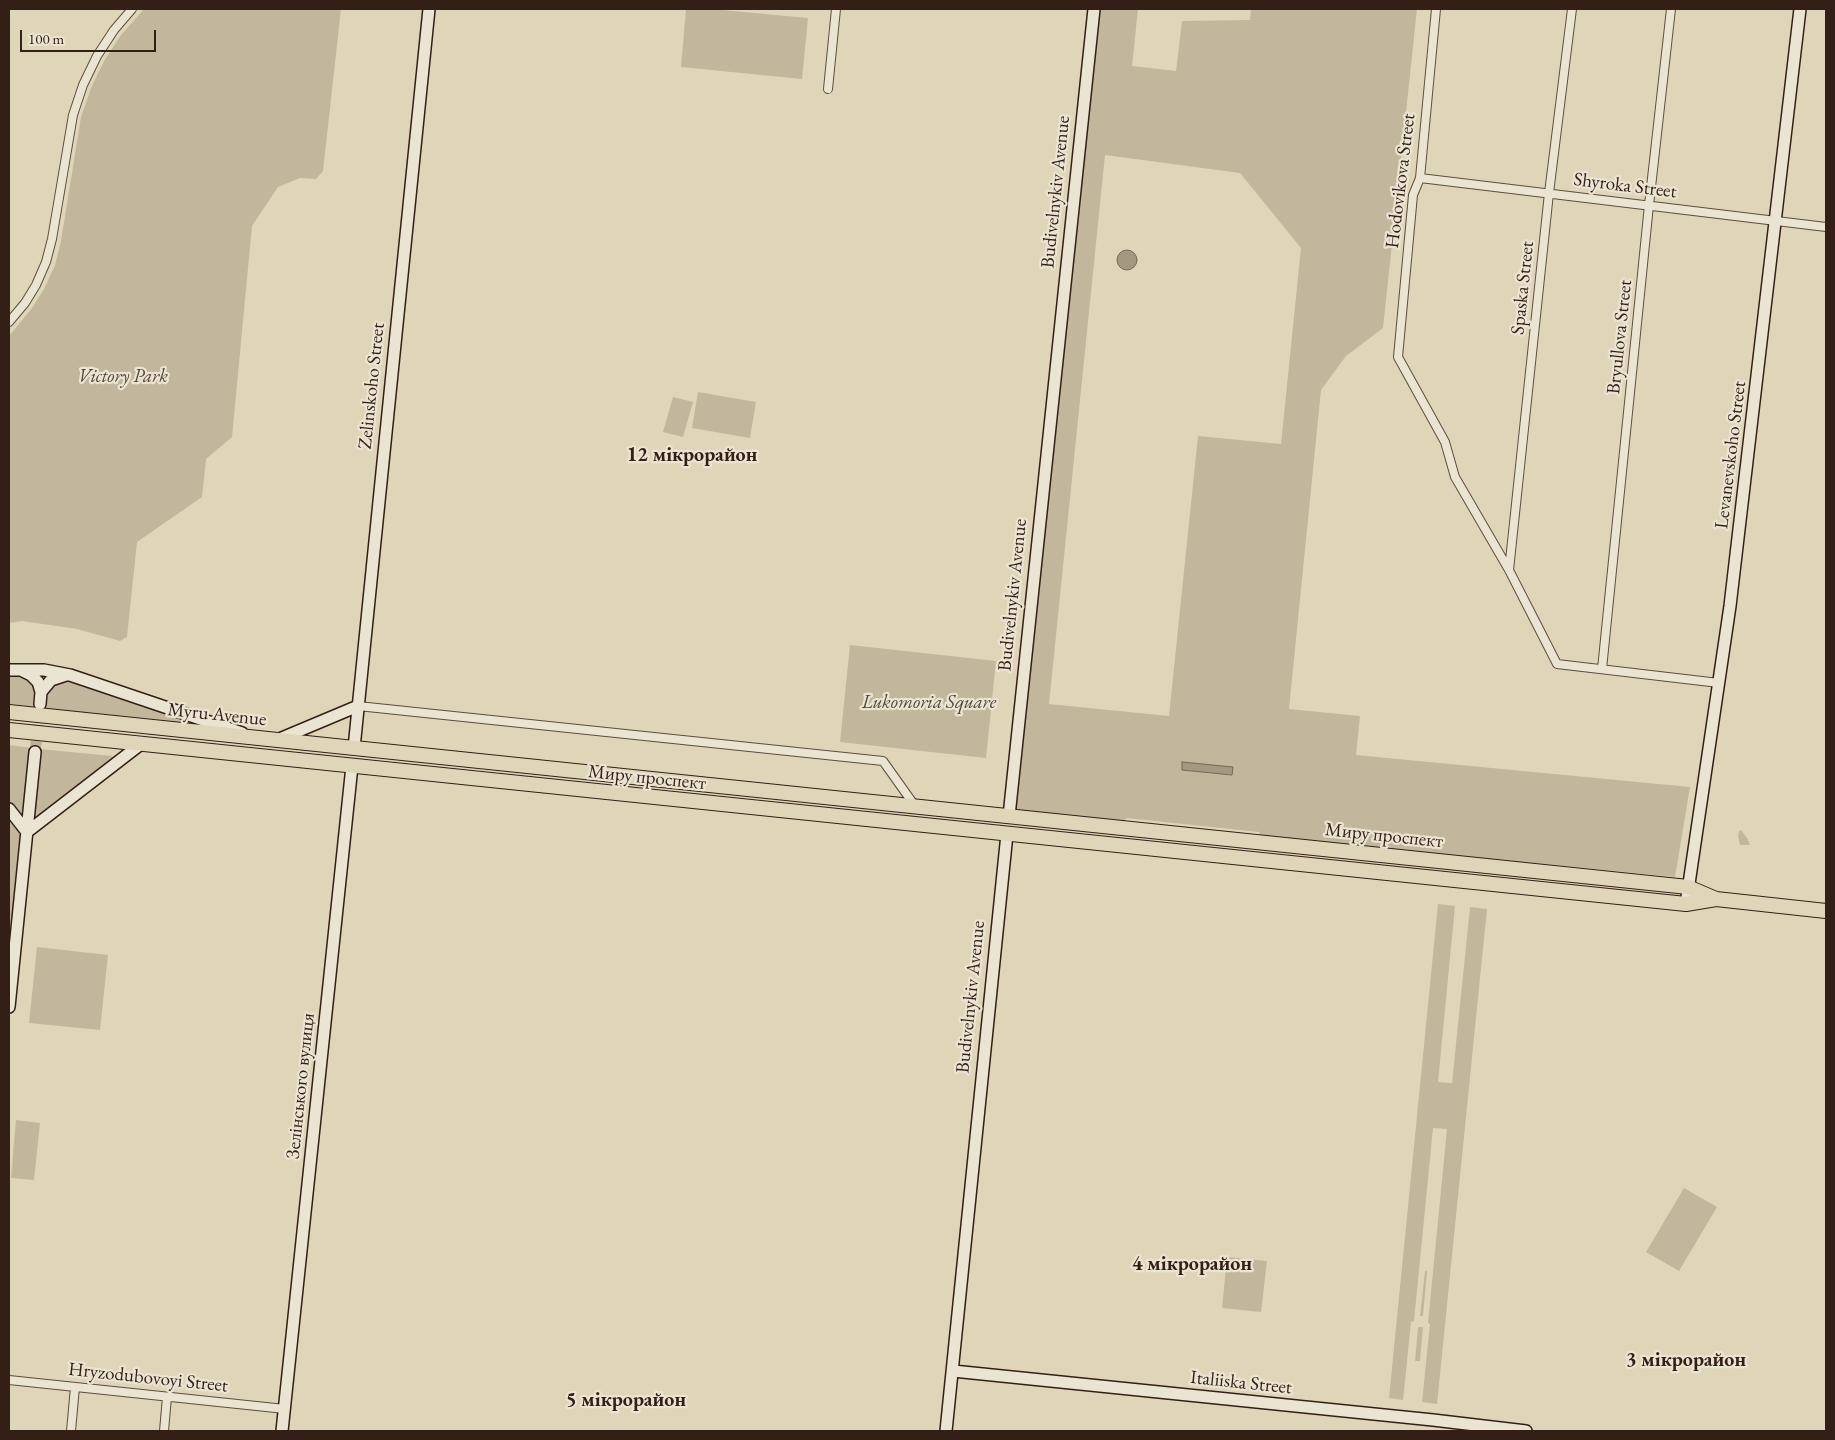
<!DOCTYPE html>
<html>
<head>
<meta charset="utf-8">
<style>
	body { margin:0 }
	#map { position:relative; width:1835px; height:1440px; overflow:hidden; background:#dfd6b9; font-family:"EB Garamond",serif }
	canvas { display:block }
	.frame { position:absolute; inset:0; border:10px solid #341f16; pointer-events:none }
	.scale { position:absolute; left:20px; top:30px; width:136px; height:22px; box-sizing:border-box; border:2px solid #341f16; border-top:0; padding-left:6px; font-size:15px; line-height:18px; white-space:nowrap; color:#341f16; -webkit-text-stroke:4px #eae4d2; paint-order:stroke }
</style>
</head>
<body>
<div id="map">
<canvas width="1835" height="1440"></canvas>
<div class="frame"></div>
<div class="scale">100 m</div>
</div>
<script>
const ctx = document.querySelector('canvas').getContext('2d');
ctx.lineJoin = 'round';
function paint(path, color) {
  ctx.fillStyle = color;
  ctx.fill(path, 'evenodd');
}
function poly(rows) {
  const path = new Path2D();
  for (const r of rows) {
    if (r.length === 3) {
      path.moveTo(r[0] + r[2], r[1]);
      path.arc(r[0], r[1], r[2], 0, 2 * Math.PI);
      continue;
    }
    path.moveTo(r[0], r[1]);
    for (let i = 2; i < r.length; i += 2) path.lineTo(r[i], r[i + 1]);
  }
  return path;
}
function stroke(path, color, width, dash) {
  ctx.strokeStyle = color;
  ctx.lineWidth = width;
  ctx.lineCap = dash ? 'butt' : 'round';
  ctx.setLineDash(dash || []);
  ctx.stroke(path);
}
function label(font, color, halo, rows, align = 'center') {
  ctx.font = font + ' "EB Garamond",serif';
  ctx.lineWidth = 4.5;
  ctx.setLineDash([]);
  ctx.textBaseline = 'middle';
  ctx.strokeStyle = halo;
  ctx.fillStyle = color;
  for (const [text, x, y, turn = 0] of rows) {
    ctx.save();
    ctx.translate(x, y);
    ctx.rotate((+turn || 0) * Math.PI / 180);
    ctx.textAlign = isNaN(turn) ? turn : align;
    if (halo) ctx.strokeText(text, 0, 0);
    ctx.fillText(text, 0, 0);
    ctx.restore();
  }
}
const green = poly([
	[144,9,341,9,323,171,316,179,300,178,278,187,252,226,232,437,206,459,202,497,137,542,127,637,120,641,77,629,22,621,9,623,9,336,32,308,44,289,55,265,61,241,81,117,91,88,104,61,121,35],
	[686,9,712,9,808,18,802,79,681,67],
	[1099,9,1138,9,1132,66,1176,71,1182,21,1250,20,1251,9,1417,9,1383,328,1346,356,1321,390,1289,709,1360,716,1356,755,1690,787,1675,877,1260,836,1259,832,1126,818,1125,822,1014,811],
	[1105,155,1240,173,1301,248,1281,444,1198,436,1169,716,1049,704],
	[698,392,756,402,750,438,692,428],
	[673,397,693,402,683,437,663,432],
	[850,645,996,661,986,758,840,742],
	[9,674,25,676,36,688,37,707,9,704],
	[65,679,209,725,43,708,44,696,50,686],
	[9,745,32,748,24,821,9,802],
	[40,749,112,756,115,760,32,823],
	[9,816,23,834,11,949,9,949],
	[1741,830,1747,838,1750,845,1740,845,1738,836,1739,831],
	[1438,904,1455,906,1438,1082,1450,1083,1452,1083,1470,907,1487,909,1437,1404,1422,1402,1430,1324,1428,1323,1447,1129,1433,1128,1414,1321,1411,1322,1403,1400,1389,1398],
	[37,947,108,955,100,1030,29,1023],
	[16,1120,40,1123,34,1180,11,1178],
	[1684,1188,1717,1207,1679,1271,1646,1252],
	[1227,1257,1267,1261,1261,1312,1222,1308],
	[1425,1271,1427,1271,1423,1316,1420,1316],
	[1418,1327,1423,1327,1420,1361,1415,1361]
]);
const water = poly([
	[1127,260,10],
	[1182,762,1233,767,1232,775,1182,770,1182,762]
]);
const secondaryTunnel = poly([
	[35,752,40,708]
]);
const street = poly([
	[1436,9,1420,178,1413,195,1398,357,1445,442,1455,477,1509,570,1557,664,1719,683],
	[828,89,836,9],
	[1420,178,1826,227],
	[9,322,25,303,36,285,46,262,52,239,73,115,83,85,97,56,114,30,132,9],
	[1509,570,1549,193,1572,9],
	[1602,669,1649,205,1671,9],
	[358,706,883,761,915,806],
	[9,1380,285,1409],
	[71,1431,75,1387],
	[164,1431,167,1397]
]);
const secondary = poly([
	[9,670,44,670,70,675,242,733],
	[21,670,31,675,38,682,41,692,40,704],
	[41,692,51,680,66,675],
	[277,740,358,706],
	[354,748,429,9],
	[9,809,27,832],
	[1009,816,1094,9],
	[27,832,141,744],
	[1686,904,1730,606,1800,9],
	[9,1007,35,752],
	[953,1371,1433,1420,1526,1431],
	[282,1431,352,766],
	[946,1431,1007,834]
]);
const highway = poly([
	[9,712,1688,887,1716,899],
	[9,730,1686,904,1716,899,1826,911]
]);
const streetNames = [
	["Hodovikova Street",1401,181,-83],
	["Shyroka Street",1625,186,7],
	["Budivelnykiv Avenue",1056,192,-84],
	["Spaska Street",1523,288,-84],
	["Bryullova Street",1620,337,-84],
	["Zelinskoho Street",372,386,-84],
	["Levanevskoho Street",1731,455,-83],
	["Budivelnykiv Avenue",1013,595,-84],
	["Myru Avenue",217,715,6],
	["Миру проспект",647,778,6],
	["Миру проспект",1384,836,6],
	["Budivelnykiv Avenue",971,997,-84],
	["Зелінського вулиця",301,1086,-84],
	["Hryzodubovoyi Street",148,1378,6],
	["Italiiska Street",1241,1383,6]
];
const parkNames = [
	["Victory Park",123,377],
	["Lukomoria Square",929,703]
];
const neighbourhoodNames = [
	["12 мікрорайон",692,456],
	["4 мікрорайон",1192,1265],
	["3 мікрорайон",1686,1361],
	["5 мікрорайон",626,1401]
];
paint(green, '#c2b79d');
paint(water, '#a59882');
stroke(water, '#786857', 1);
stroke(secondaryTunnel, '#bdb198', 11, [11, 5.5]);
stroke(street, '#5f4d3f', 10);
stroke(secondary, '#341f16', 14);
stroke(highway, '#341f16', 16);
stroke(street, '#eae4d2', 8);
stroke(secondary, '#eae4d2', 11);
stroke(highway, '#dfd6b9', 14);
label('19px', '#341f16', '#eae4d2', streetNames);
label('italic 19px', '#584538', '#eae4d2', parkNames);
label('bold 20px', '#341f16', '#eae4d2', neighbourhoodNames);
</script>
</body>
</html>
